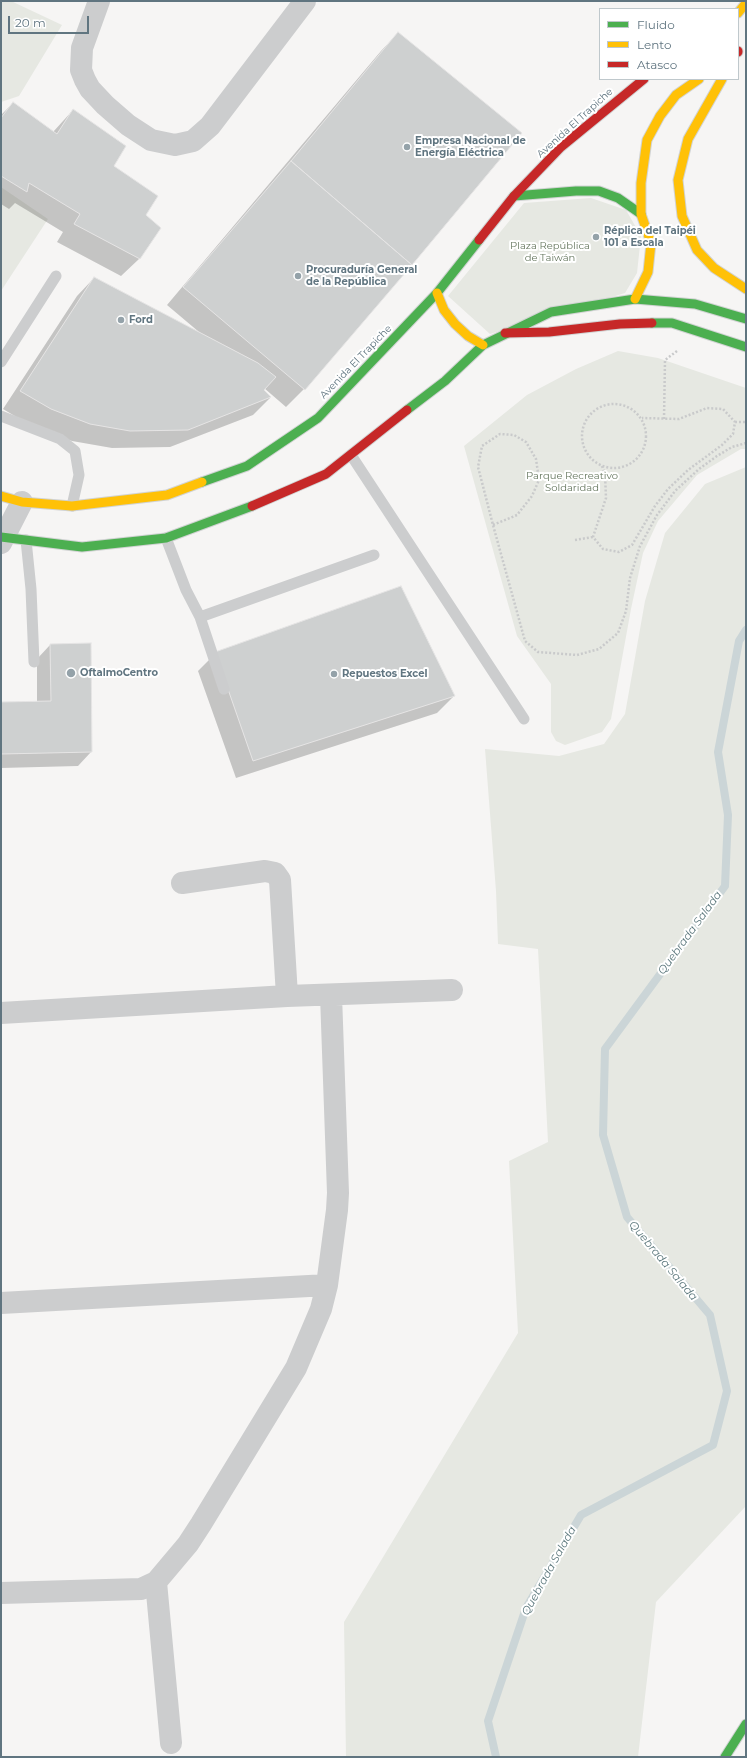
<!DOCTYPE html>
<html>
<head>
<meta charset="utf-8">
<style>
	body { margin:0 }
	#map { position:relative; width:747px; height:1758px; overflow:hidden; background:#f6f5f4; font-family:Montserrat,sans-serif }
	canvas { display:block }
	.frame { position:absolute; inset:0; border:2px solid #607580; pointer-events:none }
	.legend { position:absolute; left:599px; top:8px; width:140px; height:72px; box-sizing:border-box; background:#fff; border:1px solid #bfc8cc; margin:0; padding:5px 7px; list-style:none; font-size:12px; color:#607580 }
	.legend li { display:flex; align-items:center; gap:8px; height:20px }
	.legend b { width:20px; border:1px solid #bfc8cc }
	.scale { position:absolute; left:8px; top:16px; width:81px; height:18px; box-sizing:border-box; border:2px solid #607580; border-top:0; padding-left:5px; font-size:12px; line-height:14px; white-space:nowrap; color:#607580; -webkit-text-stroke:3px #fff; paint-order:stroke }
</style>
</head>
<body>
<div id="map">
<canvas width="747" height="1758"></canvas>
<div class="frame"></div>
<ul class="legend">
<li><b style="height:5px;background:#4caf50"></b>Fluido</li>
<li><b style="height:5px;background:#ffc107"></b>Lento</li>
<li><b style="height:5px;background:#c62828"></b>Atasco</li>
</ul>
<div class="scale">20 m</div>
</div>
<script>
const ctx = document.querySelector('canvas').getContext('2d');
ctx.lineJoin = 'round';
function paint(path, color) {
  ctx.fillStyle = color;
  ctx.fill(path, 'evenodd');
}
function poly(rows) {
  const path = new Path2D();
  for (const r of rows) {
    if (r.length === 3) {
      path.moveTo(r[0] + r[2], r[1]);
      path.arc(r[0], r[1], r[2], 0, 2 * Math.PI);
      continue;
    }
    path.moveTo(r[0], r[1]);
    for (let i = 2; i < r.length; i += 2) path.lineTo(r[i], r[i + 1]);
  }
  return path;
}
function stroke(path, color, width, dash) {
  ctx.strokeStyle = color;
  ctx.lineWidth = width;
  ctx.lineCap = dash ? 'butt' : 'round';
  ctx.setLineDash(dash || []);
  ctx.stroke(path);
}
function label(font, color, halo, rows, align = 'center') {
  ctx.font = font + ' Montserrat,sans-serif';
  ctx.lineWidth = 4;
  ctx.setLineDash([]);
  ctx.textBaseline = 'middle';
  ctx.strokeStyle = halo;
  ctx.fillStyle = color;
  for (const [text, x, y, turn = 0] of rows) {
    ctx.save();
    ctx.translate(x, y);
    ctx.rotate((+turn || 0) * Math.PI / 180);
    ctx.textAlign = isNaN(turn) ? turn : align;
    if (halo) ctx.strokeText(text, 0, 0);
    ctx.fillText(text, 0, 0);
    ctx.restore();
  }
}
const green = poly([
	[1,1,11,1,62,25,19,96,1,102],
	[1,187,48,219,1,291],
	[591,198,626,210,641,236,637,273,625,293,490,334,448,296,524,203],
	[618,351,658,358,746,388,746,449,741,449,697,475,658,521,643,553,631,609,611,719,602,732,565,745,556,741,551,732,551,684,517,636,464,446,527,395,576,369],
	[746,467,746,1506,656,1602,638,1757,346,1757,344,1622,518,1333,509,1161,548,1142,538,949,498,944,496,891,485,749,559,756,604,744,625,714,645,601,665,533,705,484]
]);
const shadow = poly([
	[398,33,521,133,304,389,286,407,264,388,262,390,270,398,253,415,170,447,112,448,72,441,33,427,3,409,77,296,94,278,199,332,167,305,381,51],
	[13,103,53,132,73,110,145,215,159,229,139,259,121,276,57,242,63,232,15,203,9,209,1,204,1,115],
	[50,645,91,752,78,766,1,768,1,703,37,703,37,659],
	[216,653,454,696,437,713,236,778,198,671]
]);
const stream = poly([
	[496,1757,488,1721,526,1608,581,1515,713,1445,727,1391,710,1315,627,1217,603,1135,605,1049,725,886,728,815,718,752,739,641,746,630]
]);
const building = poly([
	[398,32,522,133,412,265,291,161,398,32],
	[13,102,57,134,73,109,126,146,114,166,158,196,146,215,161,228,140,259,74,224,80,214,29,183,27,192,1,176,1,118,13,102],
	[291,161,412,265,305,390,183,287,291,161],
	[94,277,258,363,276,377,264,390,271,397,188,430,130,431,90,424,51,409,20,391,94,277],
	[401,586,455,696,253,761,215,652,401,586],
	[91,643,92,752,1,754,1,702,51,701,50,644,91,643]
]);
const path = poly([
	[614,436,32],
	[664,419,665,360,677,351],
	[735,422,746,422],
	[602,466,605,474,606,498,593,537,603,549,619,552,632,545,655,506,668,489,688,470,722,445,733,434,735,422,723,409,707,408,679,419,642,418],
	[493,525,517,515,532,496,539,480,536,459,526,442,514,435,500,434,482,446,478,467,493,525,525,641,538,652,577,655,599,649,618,633,626,611,630,578,640,546,657,515,675,491,699,469,717,456,732,447,746,443],
	[575,540,593,537]
]);
const lane = poly([
	[1,362,56,276],
	[1,416,60,439,75,451,79,475,72,506],
	[351,455,524,719],
	[166,538,186,590,200,617,224,689],
	[26,540,31,589,34,662],
	[200,617,374,555]
]);
const street = poly([
	[99,1,82,48,81,70,85,80,90,89,105,105,128,125,151,140,175,145,193,141,210,126,305,1],
	[1,543,22,502],
	[182,883,265,871,275,873,280,880,287,996],
	[1,1013,287,996,452,990],
	[1,1303,327,1285],
	[156,1582,171,1743],
	[1,1593,141,1589,156,1582,188,1544,201,1524,296,1368,321,1309,327,1285,337,1210,338,1193,331,995]
]);
const fast = poly([
	[514,196,576,191,599,191,618,198,641,214],
	[652,323,672,323,746,347],
	[407,410,445,381,483,345,551,312,635,299,695,304,746,319],
	[202,482,247,466,318,418,437,293,479,240],
	[1,537,82,547,166,538,252,506],
	[725,1757,746,1724]
]);
const slow = poly([
	[738,13,746,3],
	[722,79,688,139,678,180,682,216,697,250,714,268,746,289],
	[437,293,444,310,455,324,468,336,483,345],
	[635,299,648,272,651,243,641,214,641,183,647,140,660,116,676,95,699,79],
	[1,496,22,502,72,506,167,495,202,482]
]);
const jam = poly([
	[738,51,738,52],
	[479,240,514,196,561,147,644,79],
	[505,333,549,332,620,324,652,323],
	[252,506,326,474,407,410]
]);
const markers = [
	[407,147,4,"#94a2a9"],
	[596,237,4,"#94a2a9"],
	[298,276,4,"#94a2a9"],
	[121,320,4,"#94a2a9"],
	[71,673,5,"#94a2a9"],
	[334,674,4,"#94a2a9"]
];
const streetNames = [
	["Avenida El Trapiche",575,123,-42],
	["Avenida El Trapiche",356,362,-46]
];
const poiNames = [
	["Empresa Nacional de",415,141],
	["Energía Eléctrica",415,153],
	["Réplica del Taipéi",604,231],
	["101 a Escala",604,243],
	["Procuraduría General",306,270],
	["de la República",306,282],
	["Ford",129,320],
	["OftalmoCentro",80,673],
	["Repuestos Excel",342,674]
];
const parkNames = [
	["Plaza República",550,246],
	["de Taiwán",550,258],
	["Parque Recreativo",572,476],
	["Soldaridad",572,488]
];
const waterNames = [
	["Quebrada Salada",690,933,-54],
	["Quebrada Salada",663,1261,50],
	["Quebrada Salada",549,1571,-61]
];
paint(green, '#e6e8e2');
paint(shadow, '#0003');
stroke(stream, '#cbd5d7', 8);
paint(building, '#ced0d0');
stroke(building, '#e5e4e4', 1);
stroke(fast, '#d1d3d3', 11);
stroke(slow, '#d1d3d3', 11);
stroke(jam, '#d1d3d3', 11);
stroke(path, '#c9cacb', 2.5, [2, 2]);
stroke(lane, '#cccdce', 11);
stroke(street, '#cccdce', 22);
stroke(fast, '#4caf50', 9);
stroke(slow, '#ffc107', 9);
stroke(jam, '#c62828', 9);
for (const [x, y, r, color] of markers) {
  const dot = new Path2D();
  dot.arc(x, y, r, 0, 2 * Math.PI);
  ctx.fillStyle = color;
  ctx.fill(dot);
  stroke(dot, '#fff', 1.5);
}
label('10px', '#607580', '#fff', streetNames);
label('bold 10px', '#607580', '#fff', poiNames, 'left');
label('10px', '#66775f', '#fff', parkNames);
label('italic 11px', '#5a767b', '#fff', waterNames);
</script>
</body>
</html>
